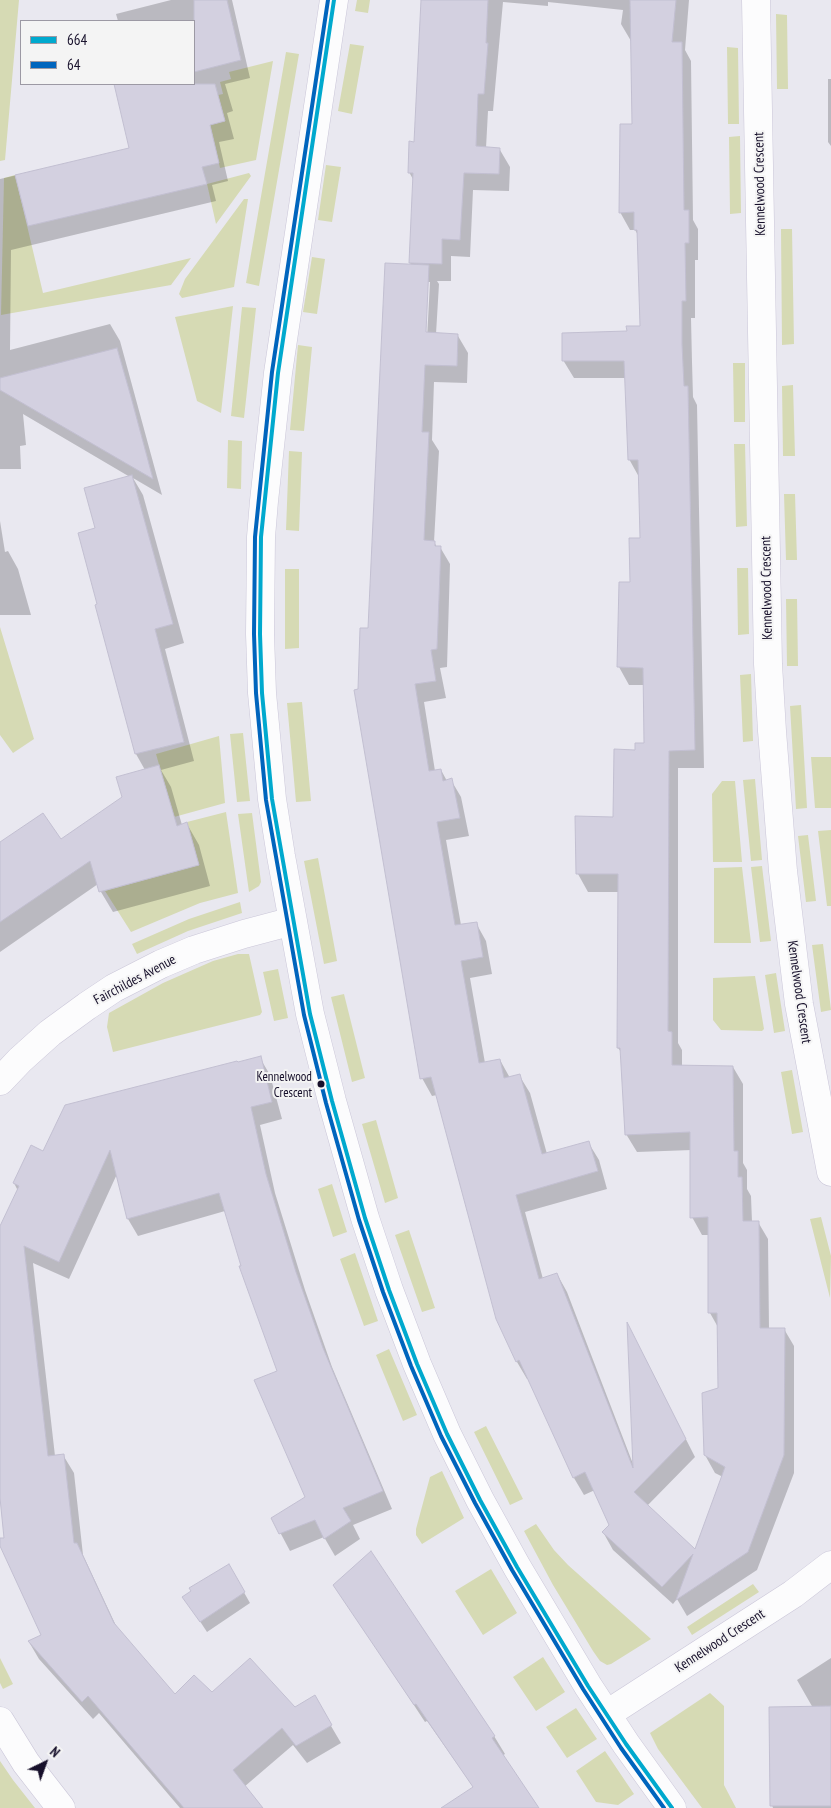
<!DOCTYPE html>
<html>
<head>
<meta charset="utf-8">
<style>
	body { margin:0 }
	#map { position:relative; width:831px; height:1808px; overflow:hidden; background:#e9e8f0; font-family:"PT Sans Narrow",sans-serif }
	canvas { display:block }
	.legend { position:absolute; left:20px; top:20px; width:175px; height:65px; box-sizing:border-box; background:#f4f4f4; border:1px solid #9c99a4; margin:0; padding:6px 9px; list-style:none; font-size:15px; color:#17102b }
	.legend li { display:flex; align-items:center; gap:10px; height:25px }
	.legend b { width:25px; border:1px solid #9c99a4 }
	.north { position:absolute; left:20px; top:1738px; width:50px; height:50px; -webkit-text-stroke:4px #f4f4f4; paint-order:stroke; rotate:42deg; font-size:14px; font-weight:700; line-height:20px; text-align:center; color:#17102b }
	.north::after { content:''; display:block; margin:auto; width:18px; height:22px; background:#17102b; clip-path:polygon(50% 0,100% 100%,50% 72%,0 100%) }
</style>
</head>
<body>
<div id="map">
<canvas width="831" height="1808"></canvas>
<ul class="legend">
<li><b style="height:6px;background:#00a9ce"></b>664</li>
<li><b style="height:6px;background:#0065bd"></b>64</li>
</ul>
<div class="north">N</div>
</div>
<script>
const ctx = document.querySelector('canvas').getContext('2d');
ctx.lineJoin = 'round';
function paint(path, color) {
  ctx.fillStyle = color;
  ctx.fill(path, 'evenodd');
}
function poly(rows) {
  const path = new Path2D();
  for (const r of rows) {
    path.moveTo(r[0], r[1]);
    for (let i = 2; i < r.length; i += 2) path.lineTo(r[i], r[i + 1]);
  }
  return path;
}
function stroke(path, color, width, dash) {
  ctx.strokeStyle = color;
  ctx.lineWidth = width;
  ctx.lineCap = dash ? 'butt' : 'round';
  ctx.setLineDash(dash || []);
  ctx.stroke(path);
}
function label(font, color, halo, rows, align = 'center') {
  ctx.font = font + ' "PT Sans Narrow",sans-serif';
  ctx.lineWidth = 4;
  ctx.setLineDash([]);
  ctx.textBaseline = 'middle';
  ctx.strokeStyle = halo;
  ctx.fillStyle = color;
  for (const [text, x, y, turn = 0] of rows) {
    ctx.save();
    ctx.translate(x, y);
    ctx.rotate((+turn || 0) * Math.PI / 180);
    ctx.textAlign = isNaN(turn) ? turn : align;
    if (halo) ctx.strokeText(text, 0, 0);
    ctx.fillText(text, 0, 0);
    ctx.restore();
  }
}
const green = poly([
	[0,0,19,0,5,160,0,161],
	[357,0,370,0,368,13,355,11],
	[776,14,787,15,788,89,777,89],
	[350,44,364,46,352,114,338,111],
	[727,47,738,48,739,124,728,124],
	[286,52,299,54,259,286,246,283],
	[273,61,256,160,220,168,210,125,225,121,218,95,223,94,220,82,231,79,229,72],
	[740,136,741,213,730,214,729,137],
	[326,165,341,167,332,222,318,220],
	[249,173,251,176,216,224,207,184],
	[15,175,43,293,191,258,171,285,1,315,4,178],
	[244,199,248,199,234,287,182,298,179,294,185,279],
	[781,229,792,229,794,344,782,345],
	[312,257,325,259,317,314,303,312],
	[233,306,221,413,197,401,175,317],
	[242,307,256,308,244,418,231,416],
	[298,345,312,347,304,431,290,430],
	[733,363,745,363,745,422,734,422],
	[793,385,795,456,783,456,782,386],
	[228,440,242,441,241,489,227,488],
	[734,444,745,444,747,526,736,527],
	[289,451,302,452,299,531,286,530],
	[784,494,795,494,797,560,786,560],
	[737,568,748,568,749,634,738,635],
	[285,569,299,569,299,648,285,649],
	[786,599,797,599,798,666,787,666],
	[0,627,34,739,13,753,0,735],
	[751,674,753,741,743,742,740,675],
	[302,702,311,801,296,802,287,703],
	[801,705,807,808,796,809,790,706],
	[243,733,250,801,237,802,230,734],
	[219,736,225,803,174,817,156,754],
	[811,757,831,757,831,808,815,808],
	[755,779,762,860,751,861,743,780],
	[722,781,735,781,742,862,713,862,712,794],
	[226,812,238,893,200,903,131,932,105,891,199,865,187,822],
	[252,813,261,882,259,886,249,892,238,814],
	[831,830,831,906,827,906,818,831],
	[808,835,816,901,806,902,798,836],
	[318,858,337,961,324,964,304,861],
	[762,866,771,941,760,942,751,867],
	[742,867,751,943,714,943,714,868],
	[240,902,242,913,188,931,137,954,132,944,189,919],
	[823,944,831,1010,821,1012,812,945],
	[238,954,249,954,262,1012,260,1015,113,1052,107,1027,109,1013,163,983,213,961],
	[278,969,288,1018,274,1021,263,972],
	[776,973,785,1031,774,1033,765,975],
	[755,976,764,1029,762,1031,721,1030,713,1020,713,978],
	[344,994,365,1078,352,1082,331,997],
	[792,1070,803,1132,792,1134,781,1072],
	[376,1120,398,1198,385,1203,362,1124],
	[332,1184,347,1232,333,1237,318,1189],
	[821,1217,831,1256,830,1298,810,1219],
	[409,1230,435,1308,422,1312,395,1235],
	[355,1253,378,1321,364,1326,340,1259],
	[389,1349,417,1415,403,1421,376,1355],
	[486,1426,523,1499,510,1505,474,1432],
	[442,1471,464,1518,422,1544,416,1535,416,1529,430,1477],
	[536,1524,554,1550,568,1565,651,1639,611,1664,607,1665,600,1661,593,1651,553,1585,524,1531],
	[491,1569,517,1613,483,1635,455,1591],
	[753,1584,759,1592,692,1635,687,1627],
	[543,1657,565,1692,536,1711,513,1677],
	[0,1658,13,1684,3,1689,0,1683],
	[710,1693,724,1706,724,1785,736,1808,702,1808,658,1749,650,1733],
	[576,1708,597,1739,567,1758,546,1727],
	[605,1751,634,1794,618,1805,596,1802,576,1771],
	[0,1761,13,1780,35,1808,0,1808]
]);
const shadow = poly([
	[171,0,232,0,250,78,225,84,233,111,227,113,234,139,219,142,228,181,212,185,216,201,11,250,10,350,110,324,120,341,162,495,133,478,143,495,184,643,165,649,194,761,161,770,171,787,182,825,187,824,199,845,210,886,113,912,101,892,98,884,0,952,0,847,60,841,123,798,145,770,136,754,96,606,99,605,96,529,130,477,23,414,26,445,20,446,21,469,0,469,0,179,130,149,115,84,194,84,194,21,118,21,116,14],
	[422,0,689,0,685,50,691,61,693,220,698,229,698,260,695,260,695,318,691,318,692,362,693,397,697,405,704,768,678,768,678,1043,682,1050,682,1066,733,1067,743,1084,743,1163,747,1170,747,1189,751,1196,752,1222,758,1222,768,1239,769,1329,784,1329,794,1346,794,1473,757,1570,687,1616,677,1599,673,1604,613,1550,603,1532,610,1525,595,1490,584,1495,574,1478,529,1378,527,1379,517,1362,498,1318,437,1095,432,1096,422,1078,360,690,369,630,412,266,410,263,414,181,409,172,415,143],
	[503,2,548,6,548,2,623,10,621,24,631,41,634,125,620,212,630,230,635,230,638,235,641,327,563,360,574,378,626,378,629,459,639,477,641,539,631,583,619,667,629,685,644,685,645,744,636,751,614,818,576,818,578,874,588,892,620,892,618,1048,622,1053,626,1134,637,1152,692,1150,692,1217,702,1235,709,1235,710,1313,719,1329,719,1389,705,1455,715,1473,723,1477,695,1551,647,1506,695,1457,636,1341,633,1464,567,1292,557,1274,543,1279,525,1212,607,1189,599,1160,588,1142,547,1154,530,1093,519,1075,510,1078,500,1060,485,1063,470,978,492,974,486,941,476,923,461,925,446,840,469,836,461,797,451,780,447,781,441,770,435,771,424,702,446,698,440,668,447,667,450,564,440,547,437,547,434,542,439,451,432,440,434,382,467,383,468,353,458,336,436,334,439,284,437,281,451,281,451,256,470,257,473,190,509,191,510,167,500,150,486,148,488,111,493,111],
	[427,282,430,282,427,339,424,339],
	[828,79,831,79,831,146,828,142],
	[0,521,5,552,8,551,18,569,31,615,0,615],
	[260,1058,270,1075,282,1119,260,1125,275,1193,305,1290,332,1367,392,1509,353,1525,360,1539,335,1556,324,1537,290,1551,273,1519,307,1498,278,1372,225,1211,138,1236,128,1219,117,1174,69,1279,33,1263,55,1456,63,1455,74,1473,83,1555,118,1630,175,1696,212,1694,295,1708,314,1697,341,1743,307,1763,293,1745,244,1787,260,1808,180,1808,99,1713,93,1719,39,1659,29,1642,43,1635,0,1543,0,1540,6,1539,0,1487,0,1230,18,1191,14,1183,44,1152,237,1064],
	[229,1566,250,1603,207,1632,184,1597],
	[335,1585,494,1736,505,1754,502,1756,537,1808,450,1808,474,1788,427,1721,425,1722],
	[831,1658,831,1808,773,1808,772,1805,813,1708,797,1680]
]);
const building = poly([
	[194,0,227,0,241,60,194,72,194,0],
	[421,0,488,0,486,43,488,43,484,94,478,94,476,146,500,148,499,174,464,173,460,240,442,239,442,264,409,263,413,173,408,173,409,141,414,142,421,0],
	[630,0,676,0,672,42,682,42,684,210,689,210,689,243,685,243,686,301,682,301,682,344,684,386,688,386,695,750,669,751,668,1031,672,1032,672,1065,733,1066,734,1151,738,1151,738,1177,742,1177,743,1221,759,1221,760,1328,785,1328,784,1455,748,1552,676,1600,693,1554,662,1587,602,1532,609,1525,585,1472,573,1478,519,1360,516,1362,496,1319,431,1077,420,1079,354,690,358,689,360,628,368,628,385,263,429,265,426,332,458,334,457,366,425,365,422,432,429,432,424,540,435,541,435,546,441,546,437,649,431,650,436,681,415,684,429,771,441,769,443,781,452,778,460,818,437,822,455,925,477,922,483,957,461,961,479,1063,500,1059,504,1078,520,1074,542,1154,589,1141,598,1171,516,1195,539,1279,557,1273,633,1468,627,1322,686,1439,634,1492,695,1549,725,1467,704,1455,702,1393,718,1388,717,1313,708,1313,708,1217,690,1218,690,1132,625,1135,620,1048,617,1048,618,874,576,874,575,816,613,817,614,749,635,750,635,743,644,743,643,668,617,667,619,582,630,582,629,538,640,538,638,460,628,460,624,361,562,361,562,333,627,331,626,326,640,326,637,230,634,230,634,212,619,213,620,124,632,124,630,0],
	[114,84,215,84,225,121,210,125,219,163,202,167,207,184,28,226,15,175,129,148,114,84],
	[117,348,131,397,153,479,0,390,0,378,117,348],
	[132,475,173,624,155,629,184,742,135,754,95,605,97,604,78,533,95,528,84,488,132,475],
	[159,765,177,826,187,822,199,865,99,892,90,861,0,922,0,842,43,813,61,839,122,797,116,777,159,765],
	[261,1056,272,1102,251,1107,266,1174,296,1272,323,1348,383,1491,343,1508,351,1521,324,1539,315,1520,279,1534,271,1518,305,1497,254,1380,277,1371,239,1266,241,1266,219,1193,127,1219,110,1150,59,1262,24,1246,48,1456,64,1454,74,1543,77,1543,114,1623,175,1694,194,1675,212,1692,250,1658,295,1707,315,1695,332,1725,296,1746,282,1728,233,1770,263,1808,184,1808,88,1696,82,1702,28,1641,41,1635,0,1546,0,1538,4,1538,0,1498,0,1226,19,1186,13,1183,31,1145,43,1151,65,1105,237,1061,238,1062,261,1056],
	[371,1551,495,1736,492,1738,539,1808,441,1808,473,1787,416,1704,414,1705,333,1585,371,1551],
	[229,1564,245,1592,200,1622,182,1597,191,1591,189,1588,229,1564],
	[831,1706,831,1806,770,1806,769,1707,831,1706]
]);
const street = poly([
	[334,0,278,373,264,501,261,537,260,634,262,693,272,799,281,856,310,1014,332,1101,365,1218,389,1290,417,1364,447,1434,480,1500,517,1567,588,1686,626,1744,672,1808],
	[756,0,768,664,772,731,783,871,799,1004,831,1172],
	[0,1081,20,1060,50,1033,87,1006,114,988,161,964,194,950,244,934,293,921],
	[607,1714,793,1594,831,1565],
	[0,1721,26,1763,61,1808]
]);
const bus1 = poly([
	[334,0,278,373,261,537,260,634,262,693,272,799,310,1014,332,1101,365,1218,389,1290,417,1364,447,1434,480,1500,517,1567,588,1686,626,1744,672,1808]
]);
const bus2 = poly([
	[328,0,272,372,255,537,254,634,256,693,266,800,304,1015,326,1103,359,1220,383,1292,411,1366,441,1436,475,1503,512,1570,583,1689,621,1748,664,1808]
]);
const markers = [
	[321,1084,4.5,"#17102b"]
];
const busNames = [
	["Kennelwood",312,1077],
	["Crescent",312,1093]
];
const streetNames = [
	["Kennelwood Crescent",760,184,-91],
	["Kennelwood Crescent",767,588,-91],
	["Fairchildes Avenue",135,980,-28],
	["Kennelwood Crescent",799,992,82],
	["Kennelwood Crescent",720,1641,-33]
];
paint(green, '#d6dab4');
paint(shadow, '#0003');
paint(building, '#d3d0e0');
stroke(building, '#c2bfd1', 1);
stroke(street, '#cac6d8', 29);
stroke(street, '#fcfcfd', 28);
stroke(bus1, '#00a9ce', 4);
stroke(bus2, '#0065bd', 4);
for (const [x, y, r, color] of markers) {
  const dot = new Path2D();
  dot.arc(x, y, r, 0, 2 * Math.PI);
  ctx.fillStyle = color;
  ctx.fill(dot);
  stroke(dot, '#f4f4f4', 2);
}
label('13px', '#17102b', '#f4f4f4', busNames, 'right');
label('14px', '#17102b', '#f4f4f4', streetNames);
</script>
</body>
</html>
